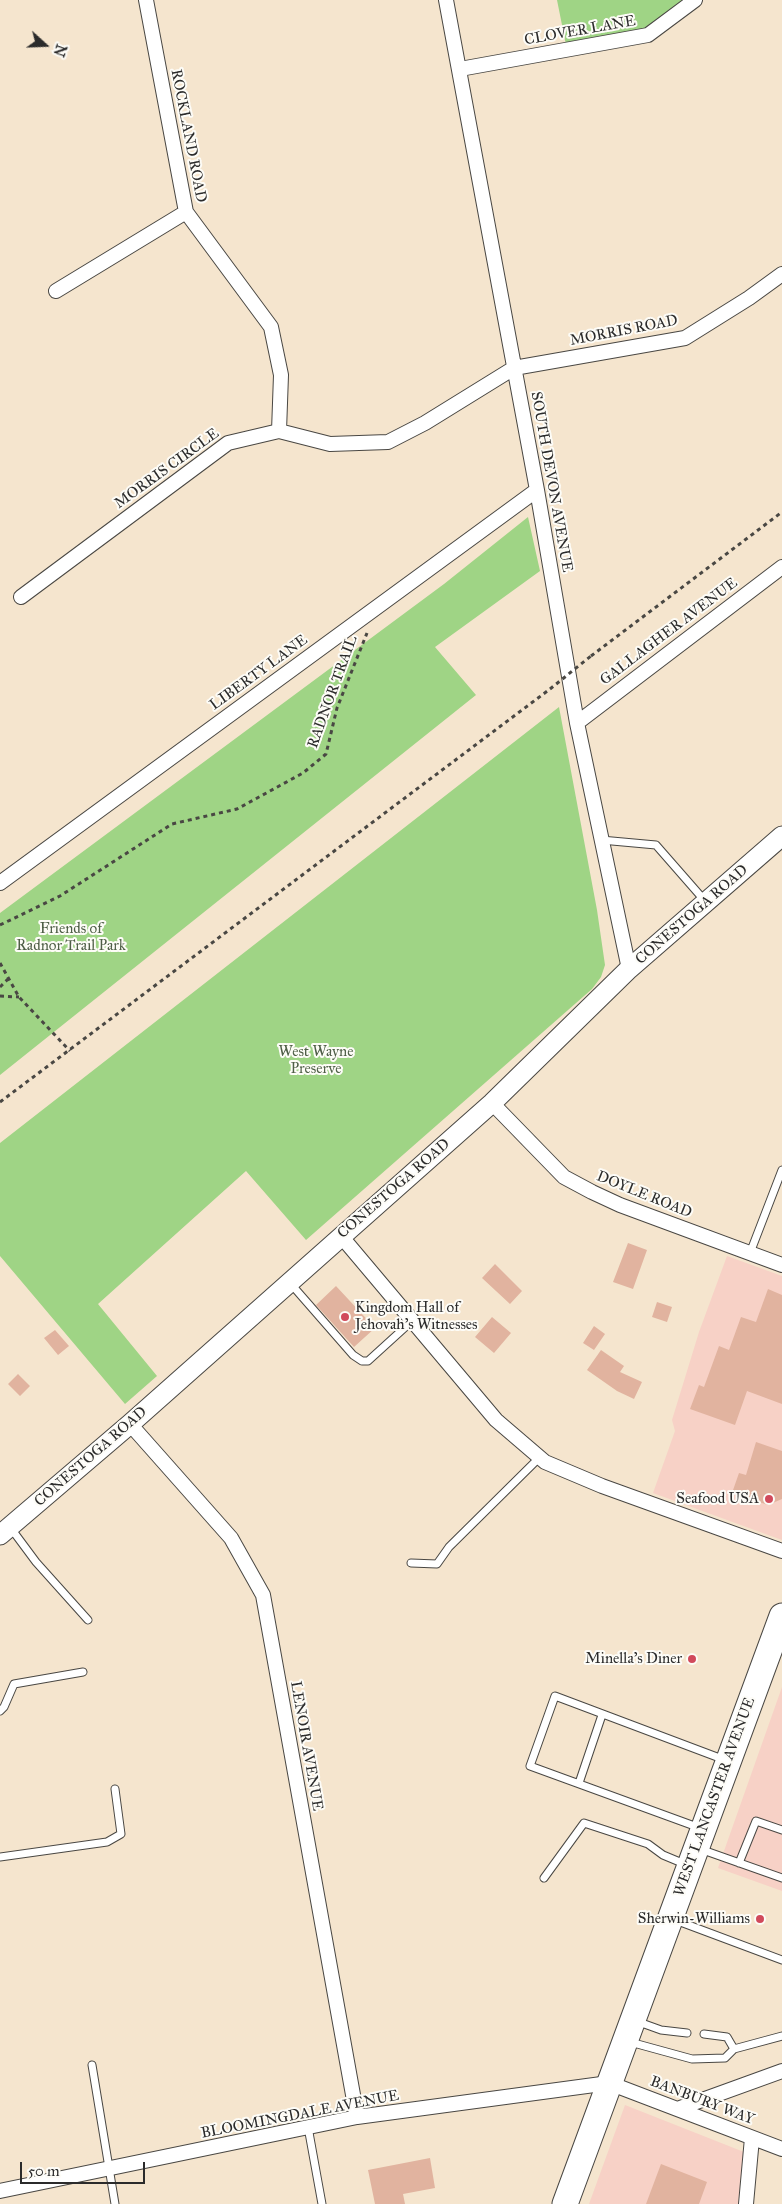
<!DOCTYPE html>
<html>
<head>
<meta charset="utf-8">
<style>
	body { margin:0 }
	#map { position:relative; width:782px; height:2204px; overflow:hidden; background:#f5e5ce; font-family:"IM FELL Great Primer",serif }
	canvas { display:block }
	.north { position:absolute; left:20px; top:20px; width:50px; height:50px; -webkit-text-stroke:4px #fdfcf7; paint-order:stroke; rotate:110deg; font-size:14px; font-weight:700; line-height:20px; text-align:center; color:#2b2b2b }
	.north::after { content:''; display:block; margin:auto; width:18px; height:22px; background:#2b2b2b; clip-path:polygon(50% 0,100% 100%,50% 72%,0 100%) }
	.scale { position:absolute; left:20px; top:2162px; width:125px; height:22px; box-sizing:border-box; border:2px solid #2b2b2b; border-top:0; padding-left:6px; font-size:15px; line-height:18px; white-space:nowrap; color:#2b2b2b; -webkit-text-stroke:4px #fdfcf7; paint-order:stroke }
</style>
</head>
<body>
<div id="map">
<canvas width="782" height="2204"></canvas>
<div class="north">N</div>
<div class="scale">50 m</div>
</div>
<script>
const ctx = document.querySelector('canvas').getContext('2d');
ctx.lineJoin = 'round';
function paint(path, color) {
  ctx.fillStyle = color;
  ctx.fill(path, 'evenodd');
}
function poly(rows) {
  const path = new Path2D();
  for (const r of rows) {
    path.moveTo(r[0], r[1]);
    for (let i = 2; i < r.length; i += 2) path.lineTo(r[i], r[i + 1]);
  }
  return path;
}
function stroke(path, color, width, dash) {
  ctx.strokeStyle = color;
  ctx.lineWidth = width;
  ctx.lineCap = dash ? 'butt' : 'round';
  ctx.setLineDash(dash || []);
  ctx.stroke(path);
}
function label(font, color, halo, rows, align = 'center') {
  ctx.font = font + ' "IM FELL Great Primer",serif';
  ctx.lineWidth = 4;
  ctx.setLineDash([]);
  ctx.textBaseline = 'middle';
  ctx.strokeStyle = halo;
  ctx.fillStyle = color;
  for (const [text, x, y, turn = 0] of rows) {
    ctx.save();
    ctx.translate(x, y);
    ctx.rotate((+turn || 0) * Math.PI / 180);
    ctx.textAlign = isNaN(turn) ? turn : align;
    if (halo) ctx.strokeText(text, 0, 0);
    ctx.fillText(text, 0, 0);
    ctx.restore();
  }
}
const built = poly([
	[727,1256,782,1276,782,1540,653,1493,675,1431,672,1420,699,1332],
	[782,1687,782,1891,718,1868],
	[625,2105,744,2152,738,2204,589,2204]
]);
const green = poly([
	[557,0,695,0,648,35,567,50],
	[528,517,540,571,435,647,476,695,0,1075,0,913,444,584],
	[559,707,597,910,605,965,601,977,592,989,306,1240,246,1171,98,1304,157,1376,125,1404,0,1256,0,1143]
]);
const building = poly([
	[628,1243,647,1250,633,1289,613,1282],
	[495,1264,522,1291,510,1304,482,1278],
	[336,1286,375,1328,354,1347,316,1305],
	[768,1289,782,1295,782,1404,747,1391,735,1425,690,1409,699,1385,704,1387,719,1346,729,1350,741,1317,756,1322],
	[657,1302,672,1307,667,1322,652,1317],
	[492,1317,511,1333,494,1353,475,1337],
	[594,1326,605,1334,594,1350,583,1343],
	[55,1330,69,1346,58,1355,44,1338],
	[601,1350,624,1366,620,1372,642,1382,634,1399,617,1391,587,1370],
	[18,1374,30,1386,20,1396,8,1384],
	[756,1442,782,1451,782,1499,768,1505,732,1493,739,1473,746,1475],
	[430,2158,435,2188,403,2194,405,2204,375,2204,368,2170],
	[661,2164,707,2182,699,2204,646,2204]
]);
const path = poly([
	[591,656,782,512],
	[0,925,60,896,172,824,237,809,303,773,326,754,337,708,367,633],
	[0,963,19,997,70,1051],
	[0,987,9,978],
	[0,996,19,997],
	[0,1102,550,689]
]);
const lane = poly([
	[601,840,656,845,705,901],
	[750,1253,782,1170],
	[291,1284,353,1355,362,1361,368,1361,412,1321],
	[10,1527,36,1562,88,1620],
	[411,1563,437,1564,449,1547,540,1457],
	[0,1711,4,1707,14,1684,83,1672],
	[579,1783,602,1715],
	[700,1828,530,1766,555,1696,725,1760],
	[700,1849,782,1878],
	[0,1857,107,1842,121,1834,115,1789],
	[739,1863,756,1821,782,1830],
	[544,1878,584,1823,648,1844,663,1855,687,1865],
	[675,1920,782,1960],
	[636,2021,661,2030,687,2033],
	[704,2034,727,2037,734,2049],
	[630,2042,692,2059,725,2058,734,2049,782,2036],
	[92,2065,115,2204],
	[308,2127,322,2204]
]);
const street = poly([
	[146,0,186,212,271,327,281,375,279,431],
	[446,0,537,490,577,723,629,969],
	[460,69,648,35,695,0],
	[56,291,186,212],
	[21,597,228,443,279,431,330,444,388,442,425,423,514,368,685,338,749,298,782,274],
	[577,723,782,567],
	[0,883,537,490],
	[492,1103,564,1177,592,1192,620,1205,782,1265],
	[341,1236,496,1420,545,1462,602,1486,782,1551],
	[130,1424,231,1538,263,1595,357,2117],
	[680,2108,782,2071],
	[0,2191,357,2117,609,2083,782,2149],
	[746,2204,752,2138]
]);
const secondary = poly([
	[0,1535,130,1424,492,1103,629,969,782,836]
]);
const highway = poly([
	[565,2204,782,1616]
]);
const pathBridge = poly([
	[550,689,591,656]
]);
const markers = [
	[345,1317,5,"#d1495b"],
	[769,1499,5,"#d1495b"],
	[692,1659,5,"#d1495b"],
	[760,1919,5,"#d1495b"]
];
const streetNames = [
	["CLOVER LANE",580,31,-10],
	["ROCKLAND ROAD",188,136,79],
	["MORRIS ROAD",624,331,-11],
	["MORRIS CIRCLE",167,469,-36],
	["SOUTH DEVON AVENUE",551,482,80],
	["GALLAGHER AVENUE",669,632,-37],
	["LIBERTY LANE",259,673,-36],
	["RADNOR TRAIL",333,692,-70],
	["CONESTOGA ROAD",692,915,-41],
	["CONESTOGA ROAD",394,1189,-41],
	["DOYLE ROAD",644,1195,22],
	["CONESTOGA ROAD",91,1457,-41],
	["LENOIR AVENUE",306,1746,80],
	["WEST LANCASTER AVENUE",715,1797,-70],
	["BANBURY WAY",702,2101,21],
	["BLOOMINGDALE AVENUE",300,2115,-11]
];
const parkNames = [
	["Friends of",71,929],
	["Radnor Trail Park",71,946],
	["West Wayne",316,1052],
	["Preserve",316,1069]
];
const poiNames = [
	["Kingdom Hall of",355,1308,"left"],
	["Jehovah's Witnesses",355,1325,"left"],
	["Seafood USA",759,1499],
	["Minella's Diner",682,1659],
	["Sherwin-Williams",750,1919]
];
paint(built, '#f7d1c6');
paint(green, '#9fd485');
paint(building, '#e1b39f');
stroke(lane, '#494743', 9);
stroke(street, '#494743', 16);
stroke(secondary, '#494743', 21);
stroke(highway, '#494743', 27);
stroke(path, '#494743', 3, [4, 4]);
stroke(lane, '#fff', 7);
stroke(street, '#fff', 14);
stroke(secondary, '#fff', 19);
stroke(highway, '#fff', 25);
stroke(pathBridge, '#494743', 3, [4, 4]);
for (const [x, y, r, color] of markers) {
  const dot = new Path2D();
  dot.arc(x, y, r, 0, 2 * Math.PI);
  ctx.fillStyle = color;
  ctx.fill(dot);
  stroke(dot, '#fdfcf7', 2);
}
label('15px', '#2b2b2b', '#fdfcf7', streetNames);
label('15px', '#4e5e46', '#fdfcf7', parkNames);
label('15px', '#2b2b2b', '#fdfcf7', poiNames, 'right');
</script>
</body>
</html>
